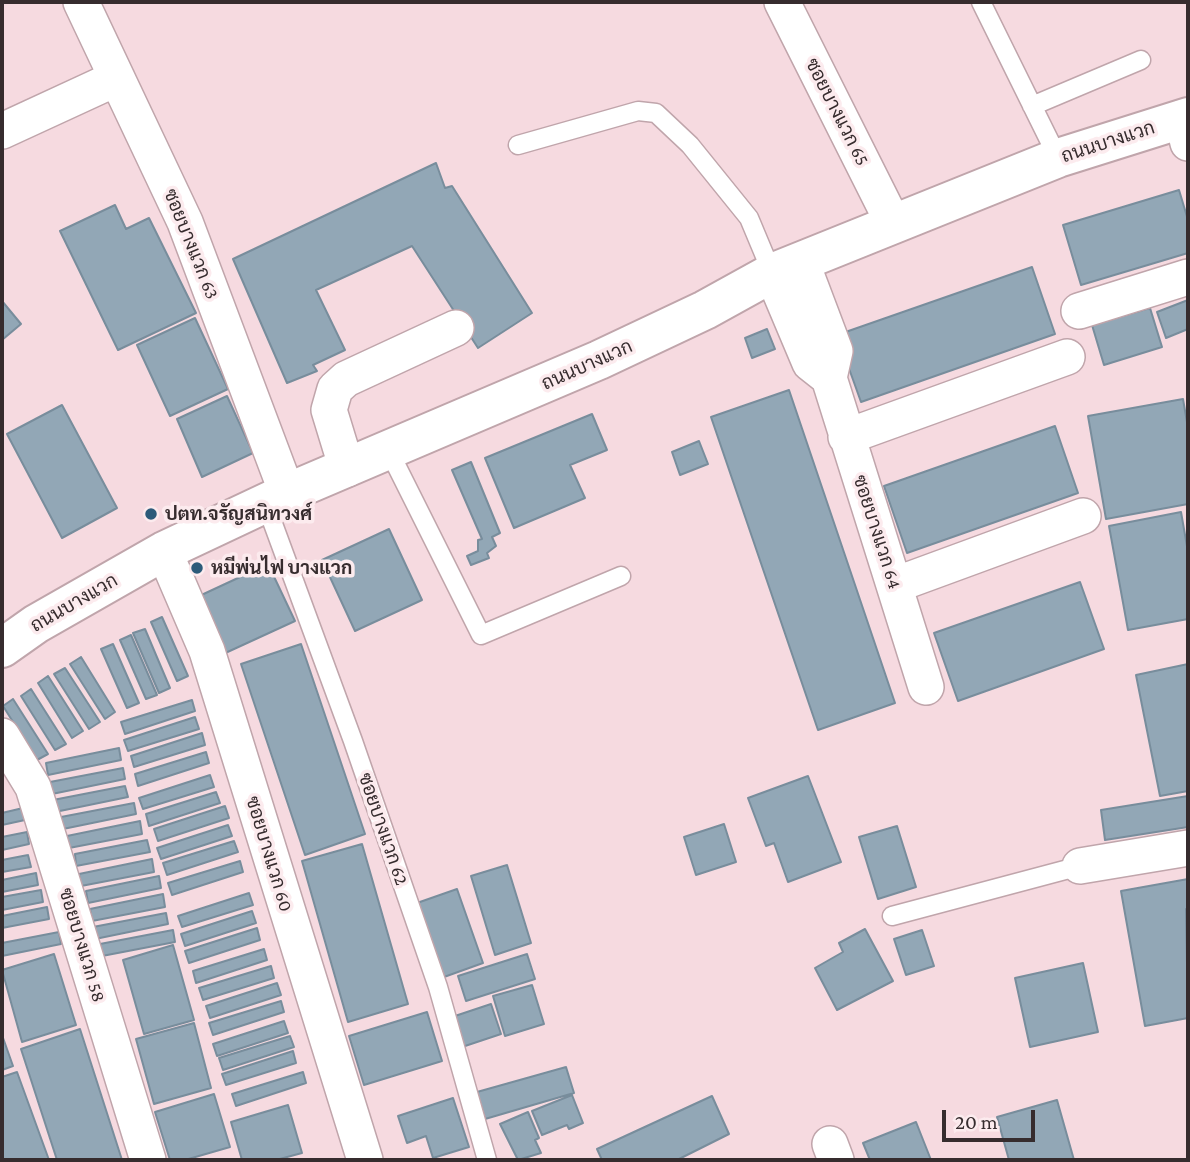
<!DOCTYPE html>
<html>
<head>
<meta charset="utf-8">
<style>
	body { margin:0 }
	#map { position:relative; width:1190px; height:1162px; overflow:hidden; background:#f6dae0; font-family:"Crimson Pro",serif }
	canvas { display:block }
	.frame { position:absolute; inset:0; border:4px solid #362c2e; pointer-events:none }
	.scale { position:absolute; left:942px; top:1110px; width:93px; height:32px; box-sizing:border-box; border:4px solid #362c2e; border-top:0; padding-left:9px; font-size:21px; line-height:24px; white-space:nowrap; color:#362c2e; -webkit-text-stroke:5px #fcebee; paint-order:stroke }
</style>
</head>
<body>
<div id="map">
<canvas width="1190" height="1162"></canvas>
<div class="frame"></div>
<div class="scale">20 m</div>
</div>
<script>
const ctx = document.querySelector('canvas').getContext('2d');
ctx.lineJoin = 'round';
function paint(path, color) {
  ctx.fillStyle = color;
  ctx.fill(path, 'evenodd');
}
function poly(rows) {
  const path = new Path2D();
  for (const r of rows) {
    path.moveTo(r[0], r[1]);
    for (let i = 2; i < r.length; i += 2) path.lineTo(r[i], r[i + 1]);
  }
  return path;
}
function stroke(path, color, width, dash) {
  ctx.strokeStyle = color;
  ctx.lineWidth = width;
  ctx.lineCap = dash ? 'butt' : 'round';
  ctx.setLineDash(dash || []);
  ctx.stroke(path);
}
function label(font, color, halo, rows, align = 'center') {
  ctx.font = font + ' "Crimson Pro",Sarabun,serif';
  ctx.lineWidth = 7;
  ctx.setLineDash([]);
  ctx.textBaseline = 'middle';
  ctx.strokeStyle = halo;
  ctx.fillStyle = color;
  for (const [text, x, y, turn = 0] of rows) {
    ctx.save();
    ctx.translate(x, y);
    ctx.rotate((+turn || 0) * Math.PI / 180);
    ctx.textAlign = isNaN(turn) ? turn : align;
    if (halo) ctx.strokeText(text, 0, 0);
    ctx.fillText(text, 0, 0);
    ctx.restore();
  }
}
const building = poly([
	[436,163,445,188,452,186,532,313,478,348,412,246,316,290,345,350,313,365,317,371,287,383,233,259,436,163],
	[1179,190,1188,220,1188,253,1081,285,1063,225,1179,190],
	[115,205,126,229,149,218,196,313,118,350,60,231,115,205],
	[1032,267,1055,334,861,402,837,335,1032,267],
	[1188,300,1188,329,1166,338,1157,312,1188,300],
	[2,301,21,324,2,340,2,301],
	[1150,308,1162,347,1104,365,1092,325,1150,308],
	[195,318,228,389,170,416,137,345,195,318],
	[767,329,775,349,752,358,745,338,767,329],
	[789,390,895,703,818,730,711,417,789,390],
	[227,396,253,453,202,477,177,419,227,396],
	[1183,399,1188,428,1188,504,1106,519,1088,416,1183,399],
	[62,405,117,508,62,538,7,434,62,405],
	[592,414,607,450,570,465,585,498,514,528,485,458,592,414],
	[1055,426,1078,493,907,553,884,486,1055,426],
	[699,441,708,464,680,475,672,452,699,441],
	[471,462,500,533,492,537,496,546,487,553,489,558,471,565,467,556,478,551,478,540,482,539,452,470,471,462],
	[1181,512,1188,552,1188,619,1128,630,1109,526,1181,512],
	[389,529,422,600,355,631,322,560,389,529],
	[268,564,295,621,221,655,195,598,268,564],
	[1080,582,1104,649,958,701,934,633,1080,582],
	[162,617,188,676,177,681,151,622,162,617],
	[145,629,170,688,159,693,133,633,145,629],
	[131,635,157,695,146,699,120,640,131,635],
	[113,644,139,703,127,708,101,649,113,644],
	[301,644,365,834,305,855,241,664,301,644],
	[81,657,115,712,105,719,70,664,81,657],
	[1188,664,1188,791,1160,796,1136,675,1188,664],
	[65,668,100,722,89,729,54,674,65,668],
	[48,676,83,731,72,738,38,683,48,676],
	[31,689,66,744,55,750,21,696,31,689],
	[13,699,48,754,37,760,3,706,13,699],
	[192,700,195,711,125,734,121,722,192,700],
	[195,717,199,729,128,751,124,740,195,717],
	[202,733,205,745,134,767,131,756,202,733],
	[119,748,121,760,48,775,46,763,119,748],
	[206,752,209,763,138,786,135,774,206,752],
	[123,768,125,779,52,794,50,782,123,768],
	[210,775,214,787,143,809,139,798,210,775],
	[808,776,841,862,788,882,774,843,766,846,748,798,808,776],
	[125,786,128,797,55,812,53,800,125,786],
	[216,792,220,803,149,826,146,814,216,792],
	[1188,796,1188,827,1105,840,1101,810,1188,796],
	[134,803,136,814,63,829,61,817,134,803],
	[225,806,229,818,158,841,154,829,225,806],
	[23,808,25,820,2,825,2,813,23,808],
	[140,821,142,834,69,848,67,836,140,821],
	[724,824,736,862,696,875,684,837,724,824],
	[228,825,232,836,161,859,157,848,228,825],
	[897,826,916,887,878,899,859,837,897,826],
	[27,832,29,844,2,850,2,837,27,832],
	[147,840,150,852,76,866,75,854,147,840],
	[234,841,238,852,167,875,163,863,234,841],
	[362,844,408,1004,348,1022,302,861,362,844],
	[28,855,31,867,2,872,2,860,28,855],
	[152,859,154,872,81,886,79,874,152,859],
	[240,861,243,872,172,895,168,883,240,861],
	[507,865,531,943,495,955,471,876,507,865],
	[36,873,38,885,2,892,2,880,36,873],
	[159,876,161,888,88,903,86,891,159,876],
	[1188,879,1188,909,1186,909,1188,1018,1145,1026,1121,891,1188,879],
	[457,889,483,963,444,977,417,903,457,889],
	[41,890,43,902,2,910,2,897,41,890],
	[249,893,253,905,182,927,178,916,249,893],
	[163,894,165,907,92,921,90,909,163,894],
	[47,907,49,919,2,928,2,916,47,907],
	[252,911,256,923,185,946,181,934,252,911],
	[166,913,168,924,95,939,93,927,166,913],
	[257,928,260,940,189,963,185,951,257,928],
	[865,929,893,981,837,1010,815,968,843,952,839,943,865,929],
	[173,930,175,942,102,956,100,944,173,930],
	[922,930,934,966,906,975,894,939,922,930],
	[59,932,61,944,2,956,2,943,59,932],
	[173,945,194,1020,144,1034,123,960,173,945],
	[264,949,267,960,196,983,193,971,264,949],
	[54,954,76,1025,22,1042,2,970,54,954],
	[527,954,535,979,466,1001,458,976,527,954],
	[1083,963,1098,1032,1030,1047,1015,978,1083,963],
	[271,966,274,978,203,1000,199,988,271,966],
	[277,983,281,995,210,1018,206,1006,277,983],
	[532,985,544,1024,505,1036,493,996,532,985],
	[281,1001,284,1012,213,1035,209,1023,281,1001],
	[491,1004,501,1034,462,1047,452,1017,491,1004],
	[427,1012,442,1061,364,1085,349,1036,427,1012],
	[284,1021,288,1033,217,1056,213,1044,284,1021],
	[194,1023,211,1088,154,1104,136,1039,194,1023],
	[80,1029,122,1160,57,1160,21,1049,80,1029],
	[2,1035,13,1066,2,1070,2,1035],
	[290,1036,294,1047,223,1070,219,1058,290,1036],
	[293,1051,296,1063,226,1085,222,1074,293,1051],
	[566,1067,574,1093,485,1119,477,1092,566,1067],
	[17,1072,49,1160,2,1160,2,1077,17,1072],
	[303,1072,306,1083,236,1106,232,1094,303,1072],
	[214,1094,230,1147,185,1160,170,1160,155,1112,214,1094],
	[572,1095,583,1123,569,1129,567,1125,542,1135,532,1111,572,1095],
	[712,1096,729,1134,677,1160,602,1160,597,1149,712,1096],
	[453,1098,469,1147,433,1158,426,1136,407,1143,398,1116,453,1098],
	[1057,1100,1074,1160,1009,1160,997,1117,1057,1100],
	[288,1105,302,1153,276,1160,242,1160,231,1122,288,1105],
	[528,1112,539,1138,535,1140,541,1153,518,1160,500,1124,528,1112],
	[916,1122,931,1160,870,1160,863,1143,916,1122]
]);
const lane = poly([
	[981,2,1058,158],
	[1032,106,1141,60],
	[518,145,638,111,656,113,690,145,749,218,772,273],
	[389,451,481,635,621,576],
	[265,502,353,741,438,987,487,1160],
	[892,916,1080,866]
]);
const street = poly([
	[81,2,185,222,287,493],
	[782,2,893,223],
	[1182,118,1188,143],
	[2,131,117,78],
	[801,261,835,351,829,378,926,687],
	[772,273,810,363,829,378],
	[1079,311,1188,277],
	[846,437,1067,357],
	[347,469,329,410,335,389,346,379,456,328],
	[164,551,207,651,365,1160],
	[895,585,1083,516],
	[2,736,33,787,148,1160],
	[1080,866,1188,848],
	[830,1144,836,1160]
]);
const secondary = poly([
	[2,648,36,624,164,551,287,493,599,360,705,310,772,273,1058,158,1188,117]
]);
const markers = [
	[151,514,7,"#2c5b7a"],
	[197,568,7,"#2c5b7a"]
];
const streetNames = [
	["ซอยบางแวก 65",837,112,63],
	["ถนนบางแวก",1108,142,-18],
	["ซอยบางแวก 63",191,244,68],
	["ถนนบางแวก",587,365,-24],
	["ซอยบางแวก 64",877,532,72],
	["ถนนบางแวก",74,603,-30],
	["ซอยบางแวก 62",383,829,71],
	["ซอยบางแวก 60",269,854,73],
	["ซอยบางแวก 58",82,945,73]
];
const poiNames = [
	["ปตท.จรัญสนิทวงศ์",165,514],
	["หมีพ่นไฟ บางแวก",211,568]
];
paint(building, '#92a7b6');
stroke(building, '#788d9c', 2);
stroke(lane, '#c0a5ab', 21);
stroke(street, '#c0a5ab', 38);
stroke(secondary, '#c0a5ab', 42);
stroke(lane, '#fff', 18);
stroke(street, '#fff', 35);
stroke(secondary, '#fff', 38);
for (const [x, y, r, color] of markers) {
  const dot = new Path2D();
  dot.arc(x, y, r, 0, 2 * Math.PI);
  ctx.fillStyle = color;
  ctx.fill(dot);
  stroke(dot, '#fcebee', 2.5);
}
label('19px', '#362c2e', '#fcebee', streetNames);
label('bold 19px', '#362c2e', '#fcebee', poiNames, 'left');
</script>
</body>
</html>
